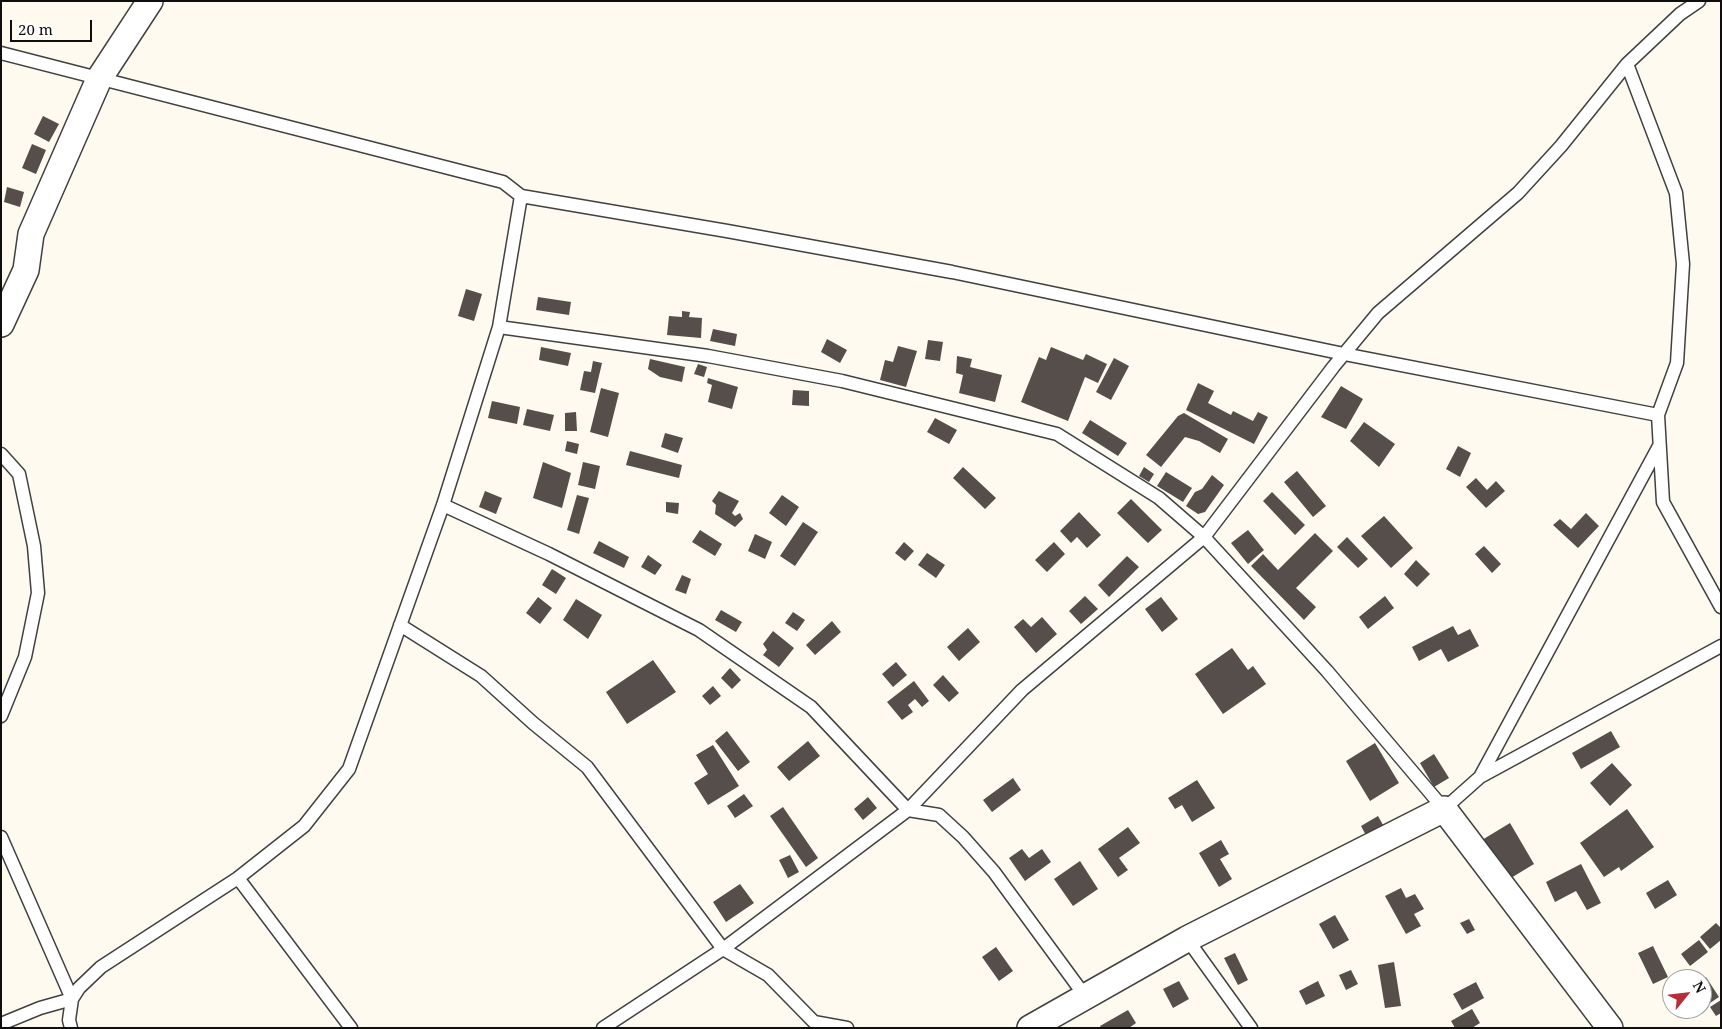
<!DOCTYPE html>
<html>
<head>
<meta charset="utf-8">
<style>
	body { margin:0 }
	#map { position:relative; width:1722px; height:1029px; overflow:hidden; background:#fefaef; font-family:"Noto Serif",serif }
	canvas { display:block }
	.frame { position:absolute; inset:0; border:2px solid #0e0e0e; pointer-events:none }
	.north { position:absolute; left:1662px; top:969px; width:50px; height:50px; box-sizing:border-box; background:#fff; border:1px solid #9f9f9f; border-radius:50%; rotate:61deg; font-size:14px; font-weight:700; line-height:20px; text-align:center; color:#0e0e0e }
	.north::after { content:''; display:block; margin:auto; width:18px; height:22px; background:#b62d3b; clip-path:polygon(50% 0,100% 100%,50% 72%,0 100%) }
	.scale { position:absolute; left:10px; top:20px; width:82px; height:22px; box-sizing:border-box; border:2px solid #0e0e0e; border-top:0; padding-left:6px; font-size:15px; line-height:18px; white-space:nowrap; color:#0e0e0e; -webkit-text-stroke:4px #fff; paint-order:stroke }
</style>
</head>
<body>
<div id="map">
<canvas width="1722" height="1029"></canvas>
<div class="frame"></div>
<div class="north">N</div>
<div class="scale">20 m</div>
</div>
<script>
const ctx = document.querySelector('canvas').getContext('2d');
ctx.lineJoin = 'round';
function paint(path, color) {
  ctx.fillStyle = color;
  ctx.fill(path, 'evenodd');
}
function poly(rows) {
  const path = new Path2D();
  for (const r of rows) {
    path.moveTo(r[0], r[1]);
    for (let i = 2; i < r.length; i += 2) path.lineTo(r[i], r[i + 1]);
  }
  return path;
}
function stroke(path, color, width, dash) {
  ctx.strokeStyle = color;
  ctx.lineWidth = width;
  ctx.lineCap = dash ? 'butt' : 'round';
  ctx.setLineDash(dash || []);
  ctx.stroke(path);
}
const building = poly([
	[43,116,59,124,49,142,34,134],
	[32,144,46,150,36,174,22,168],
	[7,187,24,192,20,207,4,202],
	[466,289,482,294,474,321,458,316],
	[538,297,571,302,569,315,536,310],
	[682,311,690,312,689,317,702,318,701,338,667,335,669,316,682,317],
	[713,329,737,334,735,346,710,341],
	[827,339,847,350,840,363,821,352],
	[928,340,943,342,940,361,925,359],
	[898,346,917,351,906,387,880,380,885,360,893,362],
	[541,347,571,353,568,366,539,360],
	[1051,347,1083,360,1086,354,1107,364,1098,383,1085,377,1068,421,1021,402,1039,357,1046,360],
	[957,356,972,359,970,367,1002,375,995,402,959,393,963,375,956,373],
	[1114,358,1129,366,1111,400,1096,392],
	[650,359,685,367,682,382,660,377,648,369],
	[593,361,602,363,595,393,580,390,584,371,591,372],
	[698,364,707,367,704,377,694,374],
	[708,378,738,387,732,409,708,402,712,385,707,383],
	[1198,383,1214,391,1208,403,1231,415,1233,411,1253,421,1258,412,1268,417,1254,444,1186,410],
	[1341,386,1363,399,1346,429,1321,417],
	[601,388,619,393,608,437,590,432],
	[793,390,809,391,809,406,792,405],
	[492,401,520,407,517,424,488,418],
	[527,409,554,415,550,431,523,425],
	[576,412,577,431,565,431,565,413],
	[1184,413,1228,439,1220,453,1199,441,1185,437,1161,467,1146,455,1178,416],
	[935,418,957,430,949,444,927,432],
	[1090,420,1127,443,1118,456,1082,433],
	[1364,422,1395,444,1379,467,1350,441],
	[665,433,683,438,678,453,661,447],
	[567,441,579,444,577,454,565,451],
	[1458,446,1471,453,1460,477,1446,469],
	[630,451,682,465,679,478,626,465],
	[543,462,571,473,562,508,533,498],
	[583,462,600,466,595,489,578,485],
	[963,467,996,498,985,509,953,478],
	[1144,467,1154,474,1149,482,1139,476],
	[1297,471,1326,506,1313,517,1284,482],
	[1166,472,1192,488,1183,502,1157,486],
	[1212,475,1224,485,1205,512,1198,514,1186,506,1195,492,1202,489],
	[1476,478,1487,490,1496,481,1505,491,1486,508,1466,487],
	[485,491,502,498,496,514,479,507],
	[719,491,739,501,732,513,735,516,740,513,743,519,735,527,715,514,716,505,712,501],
	[1272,492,1305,525,1295,535,1263,501],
	[577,495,589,498,579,534,567,530],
	[782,495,799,507,786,526,769,513],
	[1131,499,1162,530,1148,543,1117,513],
	[666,502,679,503,678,514,666,512],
	[1079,512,1101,535,1087,548,1077,537,1071,543,1060,531],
	[1586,513,1599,526,1578,548,1553,525,1560,519,1571,529],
	[1384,516,1413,548,1391,568,1361,536],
	[803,522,818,532,795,566,780,556],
	[700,530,722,544,715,556,692,542],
	[1248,530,1264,550,1248,564,1231,543],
	[1315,533,1333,551,1296,588,1316,607,1304,620,1251,566,1263,554,1278,570],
	[755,534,772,542,765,559,748,551],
	[1347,537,1368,559,1358,568,1337,547],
	[599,541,629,557,624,568,593,553],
	[904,542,914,551,905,561,895,553],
	[1054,542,1065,554,1047,572,1035,560],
	[1484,546,1501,564,1492,573,1475,554],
	[927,553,945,565,936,578,918,565],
	[648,555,662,565,655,575,641,567],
	[1127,556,1139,567,1109,597,1098,585],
	[1416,560,1430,574,1417,587,1404,574],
	[552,569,566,578,556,594,542,585],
	[682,575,691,579,686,594,675,590],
	[1085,596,1098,609,1081,624,1069,611],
	[1385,596,1394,608,1368,629,1359,617],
	[538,597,552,608,540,624,526,613],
	[1161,597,1178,619,1162,632,1145,609],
	[576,599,602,615,588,639,563,620],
	[721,610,742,622,736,632,715,620],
	[793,612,805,620,797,631,785,623],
	[1042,617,1057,634,1036,653,1014,627,1023,619,1031,627],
	[832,621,841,632,815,655,806,645],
	[1453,626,1458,635,1470,629,1479,646,1448,662,1441,649,1419,661,1412,647],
	[968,628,980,642,959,661,947,647],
	[773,631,794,648,779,667,763,655,767,650,763,644],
	[1232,648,1248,670,1253,666,1266,684,1223,714,1195,674],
	[653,660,676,692,627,724,606,692],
	[896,662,907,675,893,687,882,674],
	[730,668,741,680,732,689,721,678],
	[943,675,959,693,949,702,933,685],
	[914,681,929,701,922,707,915,699,908,705,913,712,902,720,887,702],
	[713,686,721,696,710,705,702,696],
	[727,731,750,762,738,771,715,741],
	[1611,731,1620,747,1581,769,1572,753],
	[808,741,820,756,789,781,777,767],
	[1375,743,1399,783,1370,801,1346,761],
	[713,745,739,786,708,805,694,783,708,774,696,755],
	[1434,754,1449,778,1434,787,1420,763],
	[1612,763,1632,785,1610,806,1590,783],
	[1013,778,1021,790,992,812,983,800],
	[1197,780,1215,808,1192,822,1182,805,1175,809,1168,798],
	[744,794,753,806,735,818,727,806],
	[868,797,877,808,863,820,854,809],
	[783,807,818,858,806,867,770,816],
	[1627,809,1654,847,1621,871,1619,867,1604,877,1580,843],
	[1378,816,1387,832,1369,841,1361,826],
	[1510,823,1534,864,1506,881,1482,840],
	[1128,827,1140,843,1119,858,1128,870,1118,877,1098,849],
	[1221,840,1229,854,1220,859,1232,879,1219,887,1199,853],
	[1022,849,1029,858,1042,849,1051,862,1025,881,1009,858],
	[790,855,799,872,788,878,779,860],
	[1080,861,1098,889,1073,906,1054,879],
	[1581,864,1601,903,1587,910,1576,891,1555,902,1546,882],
	[1668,880,1677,895,1655,909,1646,893],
	[740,884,754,903,726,922,713,902],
	[1401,888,1406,898,1415,894,1424,909,1414,914,1421,926,1406,934,1385,896],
	[1335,915,1349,940,1333,949,1319,924],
	[1469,919,1475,930,1467,934,1460,923],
	[1716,923,1721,928,1721,940,1710,949,1700,937],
	[1699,940,1708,952,1690,966,1681,954],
	[1653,946,1668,977,1653,984,1638,953],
	[996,947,1013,971,999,981,982,957],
	[1235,953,1248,980,1238,985,1224,958],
	[1394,962,1401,1006,1385,1008,1378,965],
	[1351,970,1358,984,1346,990,1339,975],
	[1706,977,1719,997,1707,1005,1702,997,1702,980],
	[1179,981,1189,999,1173,1008,1163,989],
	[1318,981,1325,996,1306,1005,1299,991],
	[1476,982,1484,998,1462,1010,1453,994],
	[1721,1000,1721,1013,1716,1016,1710,1007],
	[1472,1009,1480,1023,1472,1028,1455,1028,1451,1021],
	[1128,1010,1136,1023,1129,1028,1101,1028,1100,1026]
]);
const service = poly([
	[1,53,503,182,521,196,727,231,952,272,1344,354,1658,415],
	[1627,64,1676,193,1683,264,1677,363,1658,415,1663,502,1721,607],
	[499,327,708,356,842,381,1057,434,1159,498,1204,537,1327,671,1444,809,1480,777,1659,446],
	[1,454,19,474,34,546,38,593,25,657,1,716],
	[443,505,549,554,699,630,811,707,908,810,939,815,963,837,994,872,1085,996],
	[400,625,481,676,533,723,587,767,723,949,768,975,814,1022,847,1028],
	[1480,777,1721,646],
	[1,837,72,999,40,1008,1,1024],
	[238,878,351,1028],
	[1187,939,1251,1028],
	[71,1028,69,1020,72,999,79,988,101,967,238,878,304,826,349,769,443,505,499,327,521,196],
	[603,1028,723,949,908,810,1022,690,1204,537,1334,366,1378,313,1518,193,1561,146,1627,64,1680,14,1699,1]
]);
const minor = poly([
	[1,324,26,270,31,234,99,79,150,1],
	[1030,1028,1187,939,1444,809,1610,1028]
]);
paint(building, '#564e4a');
stroke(service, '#414141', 15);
stroke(minor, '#414141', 28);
stroke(service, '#fff', 12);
stroke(minor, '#fff', 25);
</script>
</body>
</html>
